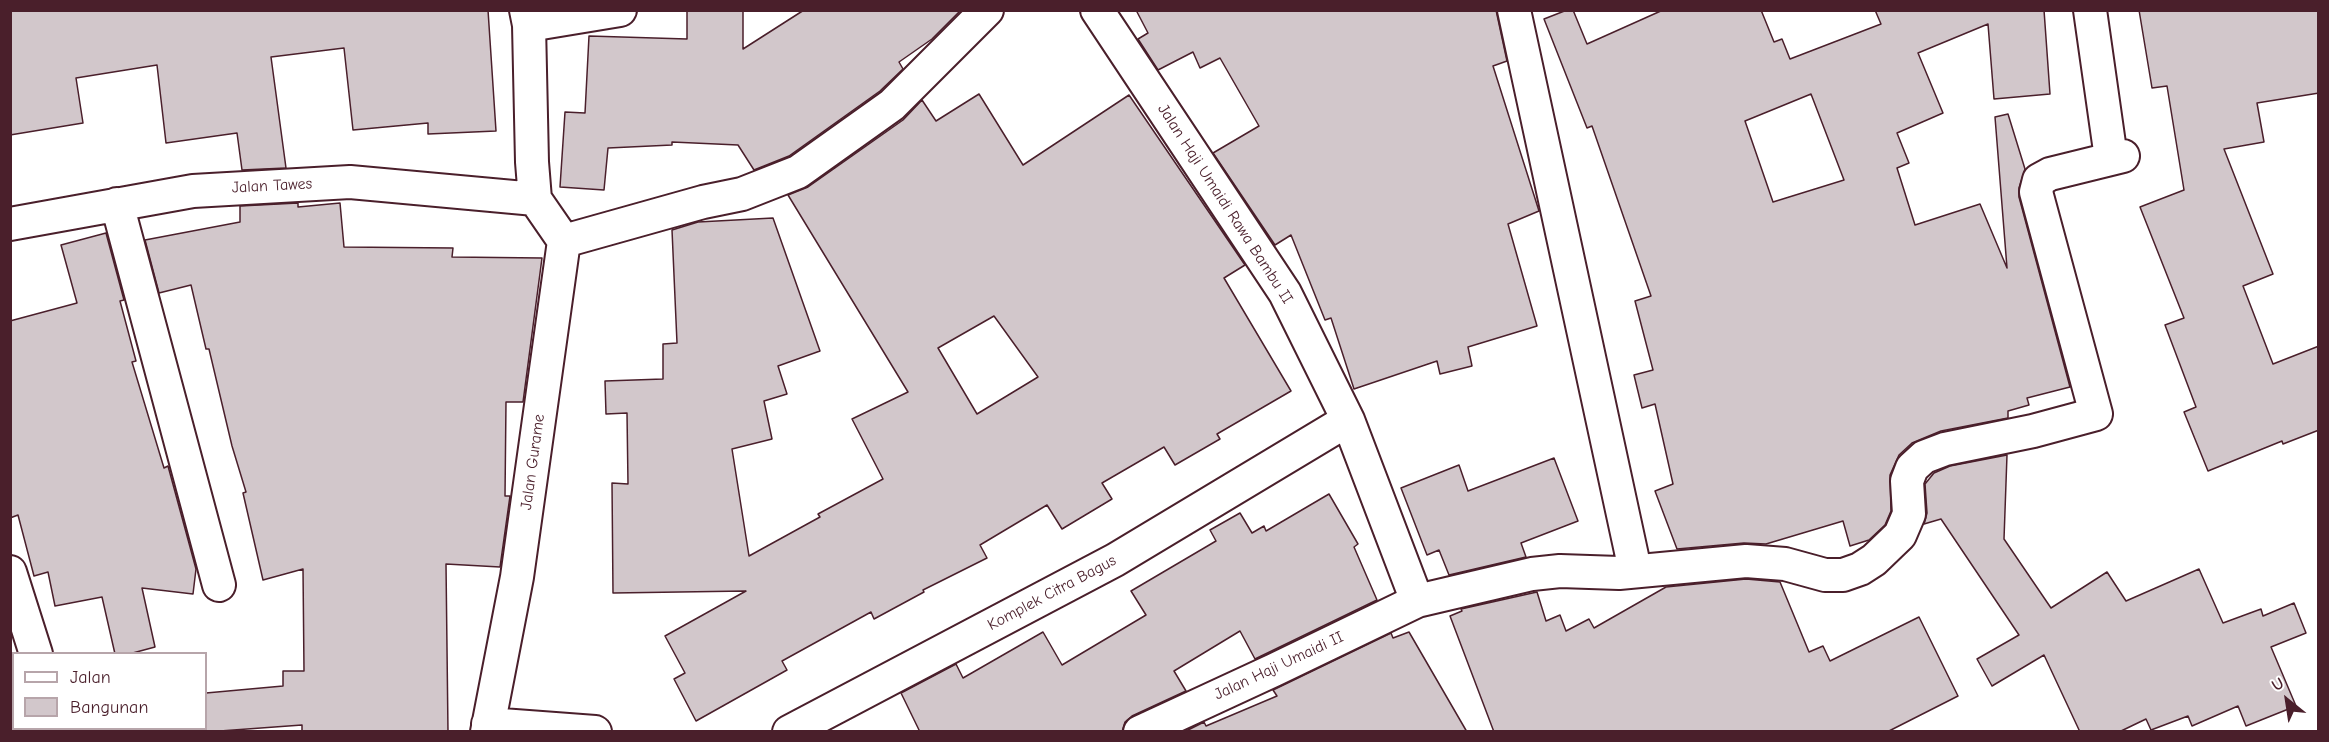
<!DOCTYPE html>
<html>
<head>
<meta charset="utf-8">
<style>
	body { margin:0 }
	#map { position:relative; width:2329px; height:742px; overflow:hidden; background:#fff; font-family:"Comic Neue",sans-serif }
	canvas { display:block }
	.frame { position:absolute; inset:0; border:12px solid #4a1f2b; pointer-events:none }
	.legend { position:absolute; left:12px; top:652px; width:195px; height:78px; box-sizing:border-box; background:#fff; border:2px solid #b7a5aa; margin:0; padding:8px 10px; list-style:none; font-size:18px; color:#4a1f2b }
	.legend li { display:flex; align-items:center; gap:12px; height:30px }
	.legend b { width:30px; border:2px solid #b7a5aa }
	.north { position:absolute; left:2257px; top:670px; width:60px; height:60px; -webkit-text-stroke:4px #fff; paint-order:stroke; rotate:330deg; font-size:16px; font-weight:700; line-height:24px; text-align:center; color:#4a1f2b }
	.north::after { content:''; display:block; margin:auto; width:21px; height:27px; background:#4a1f2b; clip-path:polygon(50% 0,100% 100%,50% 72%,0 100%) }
</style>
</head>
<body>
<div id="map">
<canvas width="2329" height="742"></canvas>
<div class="frame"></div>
<ul class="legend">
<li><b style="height:8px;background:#fff"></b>Jalan</li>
<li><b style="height:16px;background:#d2c7cb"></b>Bangunan</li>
</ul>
<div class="north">U</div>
</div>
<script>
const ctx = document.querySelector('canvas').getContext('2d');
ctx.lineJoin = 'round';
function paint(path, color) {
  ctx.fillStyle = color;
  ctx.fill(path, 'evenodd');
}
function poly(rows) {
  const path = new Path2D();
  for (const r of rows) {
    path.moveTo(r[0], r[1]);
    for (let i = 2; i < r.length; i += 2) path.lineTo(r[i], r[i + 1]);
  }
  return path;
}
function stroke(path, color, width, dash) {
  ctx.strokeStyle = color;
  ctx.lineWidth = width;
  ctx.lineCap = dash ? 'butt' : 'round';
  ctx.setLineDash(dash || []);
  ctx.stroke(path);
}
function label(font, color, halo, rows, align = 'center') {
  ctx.font = font + ' "Comic Neue",sans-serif';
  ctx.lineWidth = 5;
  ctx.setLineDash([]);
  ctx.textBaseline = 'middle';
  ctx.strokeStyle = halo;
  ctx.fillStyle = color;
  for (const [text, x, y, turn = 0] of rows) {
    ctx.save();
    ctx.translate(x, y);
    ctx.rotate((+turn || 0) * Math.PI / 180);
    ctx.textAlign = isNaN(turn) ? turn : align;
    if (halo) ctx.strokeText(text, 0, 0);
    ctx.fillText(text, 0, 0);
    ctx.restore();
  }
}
const building = poly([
	[10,10,488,10,496,131,428,134,428,123,353,130,344,48,271,57,286,168,242,170,237,133,166,143,157,65,76,78,83,123,10,135,10,10],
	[687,10,743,10,743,49,804,10,961,10,932,39,899,62,903,69,880,91,789,156,754,170,738,145,672,142,672,145,608,148,604,190,560,187,565,112,585,113,589,36,687,39,687,10],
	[1136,10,1496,10,1507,61,1493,66,1539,211,1508,224,1537,326,1468,347,1472,366,1440,374,1437,361,1354,389,1331,318,1325,320,1291,235,1275,245,1213,153,1259,126,1220,58,1200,68,1193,52,1158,70,1138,39,1148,33,1136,10],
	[1567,10,1573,10,1587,44,1663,10,1761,10,1774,42,1782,39,1790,59,1881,24,1875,10,2044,10,2050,94,1994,99,1988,24,1918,53,1943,113,1897,133,1909,163,1897,168,1915,225,1980,204,2007,268,1995,117,2008,114,2025,169,2019,188,2019,197,2070,387,2027,398,2029,405,2008,411,2008,418,1941,431,1912,443,1899,455,1890,475,1891,511,1885,525,1869,540,1850,546,1843,521,1766,544,1744,543,1677,549,1655,491,1673,484,1655,404,1642,408,1634,375,1653,370,1635,301,1651,296,1592,126,1587,128,1544,19,1567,10],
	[1811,94,1844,180,1773,202,1745,121,1811,94],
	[2139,10,2319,10,2319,93,2257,103,2264,142,2224,149,2273,274,2243,286,2273,364,2319,346,2319,430,2283,444,2282,441,2208,471,2184,412,2196,407,2165,325,2184,318,2140,207,2184,190,2167,86,2152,88,2139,10],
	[979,94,1023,165,1129,95,1245,265,1224,278,1291,391,1217,434,1220,439,1175,465,1164,447,1102,483,1112,499,1062,529,1047,505,980,545,987,558,923,590,924,592,874,619,871,612,782,661,787,670,696,721,674,679,685,673,665,636,746,591,613,593,612,483,628,484,627,413,606,414,605,381,663,379,663,344,677,343,672,230,698,222,773,218,820,351,778,366,787,394,764,401,772,439,732,449,749,556,820,517,818,514,883,479,852,419,908,392,788,195,808,187,903,120,922,100,936,121,979,94],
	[994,316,1038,377,977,414,938,348,994,316],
	[298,203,298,207,340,203,344,247,453,248,452,257,542,258,523,402,506,402,505,496,510,496,500,567,446,564,448,732,302,732,302,725,206,732,206,693,283,686,283,671,304,671,303,569,263,580,243,493,246,492,232,446,209,349,206,349,191,285,159,293,145,240,240,222,240,206,298,203],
	[106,233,124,300,120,301,136,361,132,362,164,468,168,466,196,569,193,594,142,588,155,647,129,654,115,654,102,597,55,606,48,572,34,576,18,515,10,518,10,321,77,303,61,245,106,233],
	[2007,455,2004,539,2051,608,2107,572,2126,601,2199,569,2223,623,2261,609,2263,616,2294,603,2306,633,2271,647,2296,706,2246,726,2238,706,2192,726,2188,716,2151,730,2146,719,2119,732,2080,732,2044,655,1992,686,1977,659,2019,635,1941,519,1924,524,1927,513,1925,484,1934,473,1950,466,2007,455],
	[1554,458,1578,521,1521,543,1526,557,1449,575,1439,550,1427,555,1401,488,1459,465,1468,491,1554,458],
	[1329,494,1358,544,1354,547,1377,600,1255,659,1240,631,1174,671,1186,691,1132,716,1125,722,1122,732,920,732,901,693,956,664,963,678,1043,632,1062,665,1146,615,1131,591,1216,541,1210,530,1240,513,1252,533,1264,526,1266,531,1329,494],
	[1746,579,1780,582,1809,652,1823,646,1830,661,1919,617,1958,696,1887,732,1494,732,1450,616,1462,611,1461,609,1537,592,1546,621,1560,615,1566,631,1589,619,1594,628,1666,587,1746,579],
	[1409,632,1467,732,1184,732,1204,722,1206,726,1277,696,1273,690,1391,633,1393,638,1409,632]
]);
const minor = poly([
	[1097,10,1285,293,1348,420,1417,601],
	[1514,10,1635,570],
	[2090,10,2111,158],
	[529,25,620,10],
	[117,204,219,585],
	[10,224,193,191,350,182,535,199],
	[564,241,703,202,742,194,798,172,892,105,987,10],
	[10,572,36,654],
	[488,724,595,732],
	[55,728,55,732],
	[487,732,517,577,564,241,535,199,532,162,529,25,526,10],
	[789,732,1115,560,1348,420],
	[1140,732,1274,670,1417,601,1532,574,1560,571,1619,573,1746,561,1785,564,1825,575,1843,575,1860,569,1874,560,1900,535,1909,514,1907,481,1912,468,1924,457,1945,449,2033,431,2096,414,2036,192,2039,180,2050,174,2123,156]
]);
const streetNames = [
	["Jalan Tawes",272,186,-3],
	["Jalan Haji Umaidi Rawa Bambu II",1225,204,57],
	["Jalan Gurame",533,462,-82],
	["Komplek Citra Bagus",1052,593,-28],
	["Jalan Haji Umaidi II",1279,666,-25]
];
paint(building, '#d2c7cb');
stroke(building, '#4a1f2b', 1.5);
stroke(minor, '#4a1f2b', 36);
stroke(minor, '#fff', 32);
label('16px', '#4a1f2b', '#fff', streetNames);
</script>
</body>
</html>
